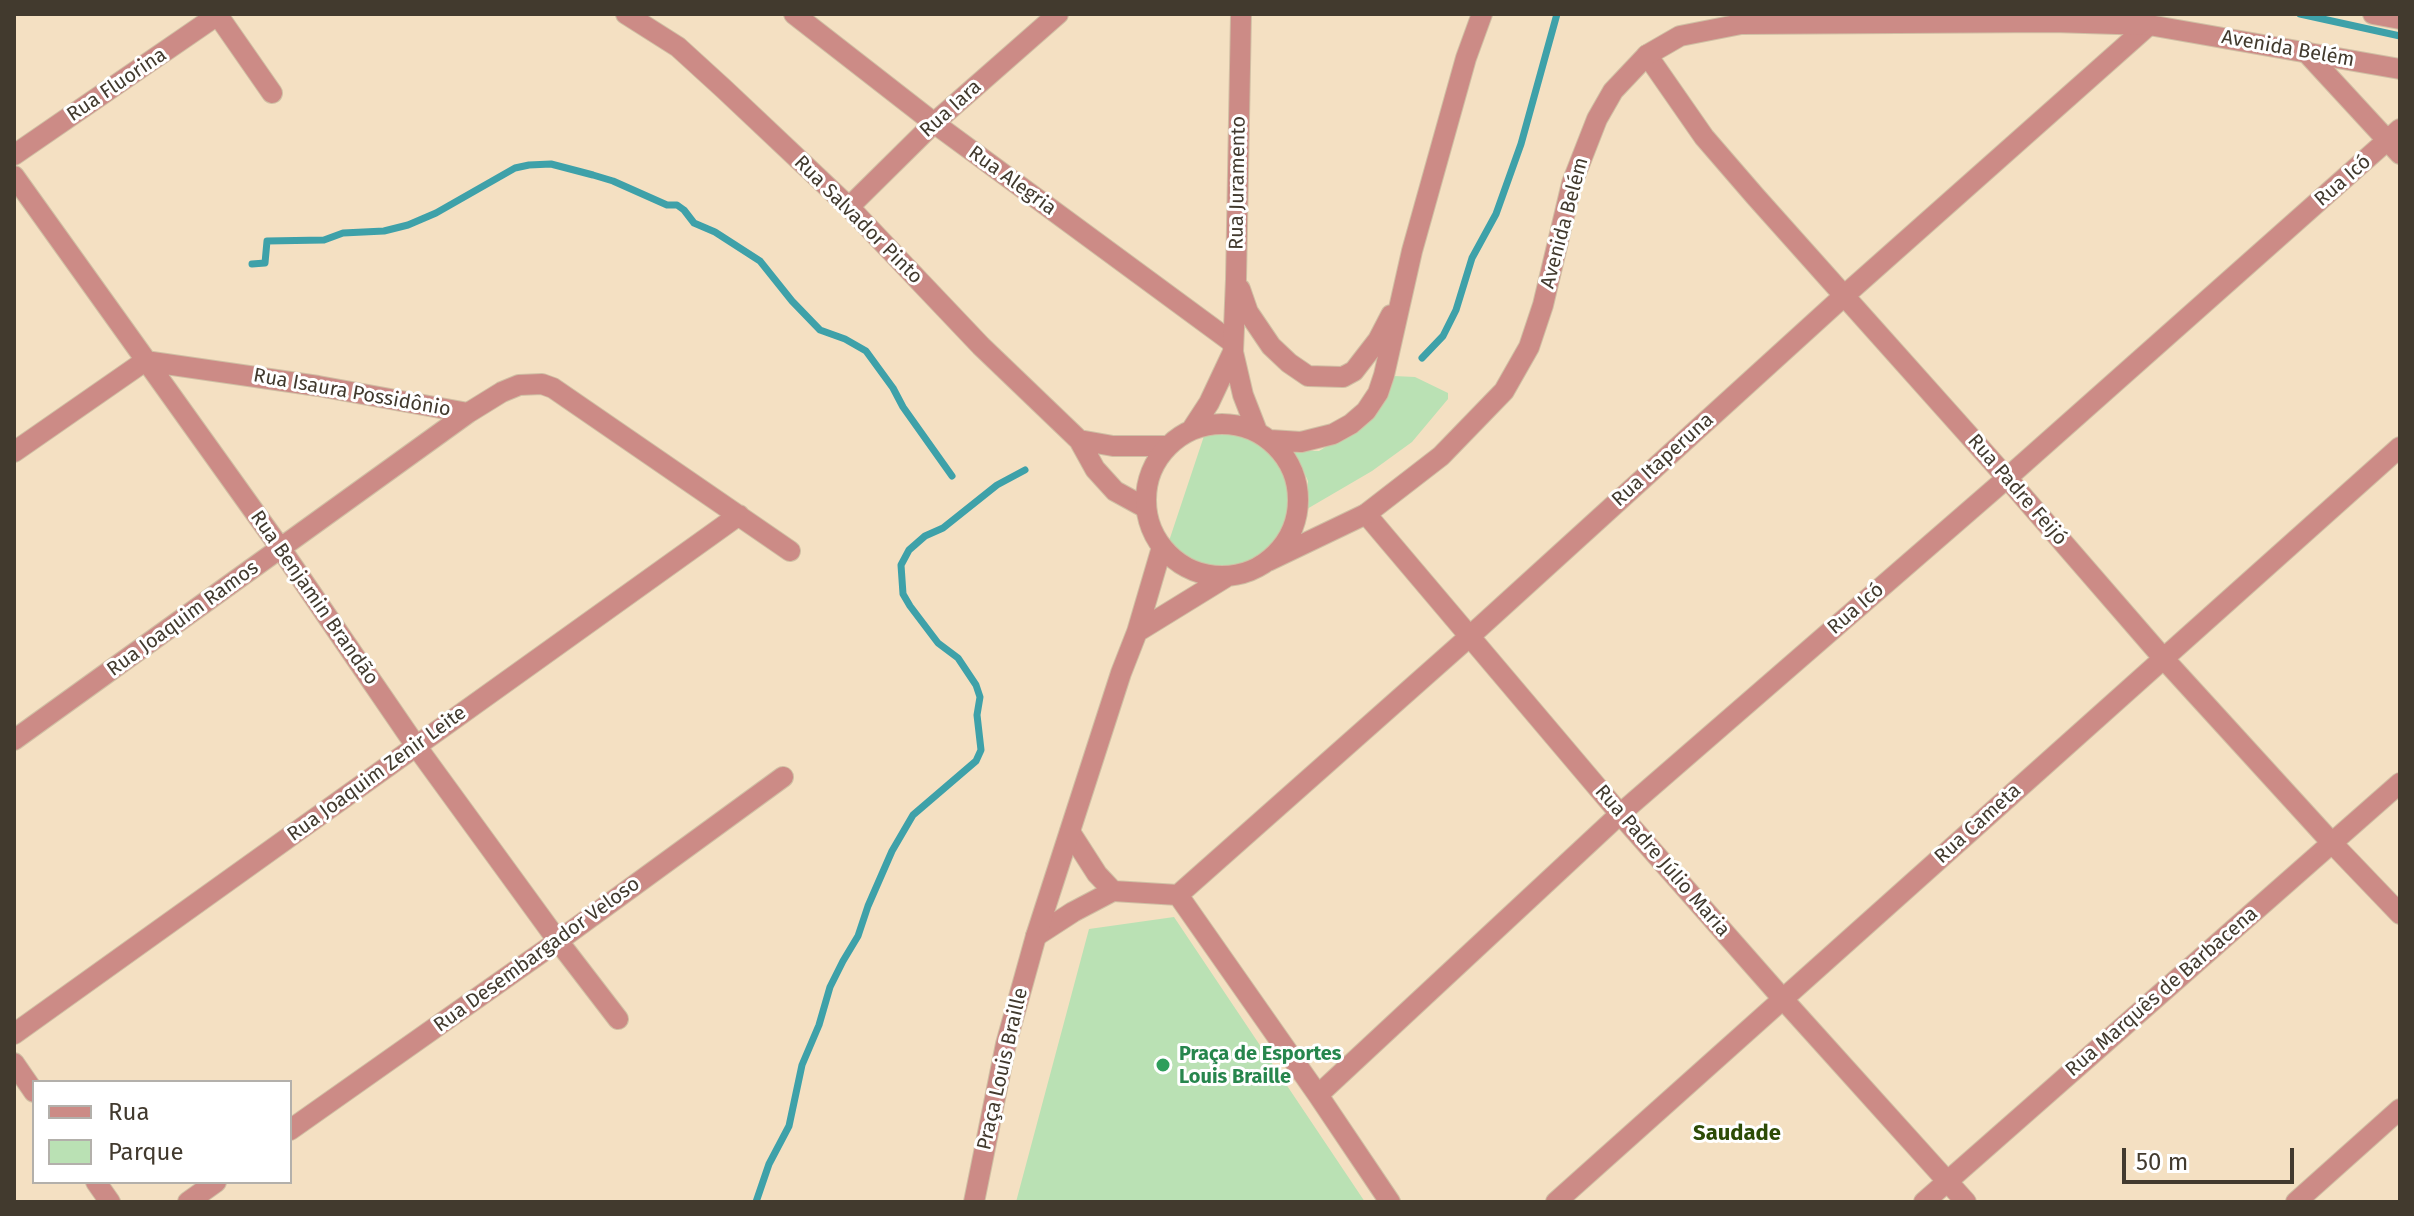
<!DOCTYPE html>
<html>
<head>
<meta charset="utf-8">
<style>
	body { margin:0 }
	#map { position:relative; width:2414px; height:1216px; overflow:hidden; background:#f4e0c2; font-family:"Fira Sans",sans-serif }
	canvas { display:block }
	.frame { position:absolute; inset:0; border:16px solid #423a2e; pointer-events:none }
	.legend { position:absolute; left:32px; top:1080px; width:260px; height:104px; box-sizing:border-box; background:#fff; border:2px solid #b3b0ab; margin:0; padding:10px 14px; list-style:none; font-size:24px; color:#423a2e }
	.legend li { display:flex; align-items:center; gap:16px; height:40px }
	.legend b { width:40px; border:2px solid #b3b0ab }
	.scale { position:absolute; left:2122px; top:1148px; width:172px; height:36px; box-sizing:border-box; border:4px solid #423a2e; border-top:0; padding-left:10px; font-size:24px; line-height:28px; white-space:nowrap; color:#423a2e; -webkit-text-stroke:6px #fff; paint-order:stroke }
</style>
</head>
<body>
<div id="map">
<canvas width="2414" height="1216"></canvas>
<div class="frame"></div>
<ul class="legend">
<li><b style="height:10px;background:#cc8b86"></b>Rua</li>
<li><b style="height:22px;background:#bae1b4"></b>Parque</li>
</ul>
<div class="scale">50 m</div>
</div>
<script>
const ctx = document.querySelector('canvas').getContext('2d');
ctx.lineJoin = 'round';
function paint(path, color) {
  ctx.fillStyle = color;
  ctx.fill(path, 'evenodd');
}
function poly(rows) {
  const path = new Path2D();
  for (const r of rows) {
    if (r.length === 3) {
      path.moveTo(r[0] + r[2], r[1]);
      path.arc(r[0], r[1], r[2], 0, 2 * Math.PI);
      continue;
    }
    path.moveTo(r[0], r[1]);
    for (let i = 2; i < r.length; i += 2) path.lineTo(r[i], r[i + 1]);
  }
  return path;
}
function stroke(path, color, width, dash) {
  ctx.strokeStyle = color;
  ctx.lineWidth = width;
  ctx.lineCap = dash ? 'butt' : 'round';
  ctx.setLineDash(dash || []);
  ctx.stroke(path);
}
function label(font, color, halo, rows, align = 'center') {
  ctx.font = font + ' "Fira Sans",sans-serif';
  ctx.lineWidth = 6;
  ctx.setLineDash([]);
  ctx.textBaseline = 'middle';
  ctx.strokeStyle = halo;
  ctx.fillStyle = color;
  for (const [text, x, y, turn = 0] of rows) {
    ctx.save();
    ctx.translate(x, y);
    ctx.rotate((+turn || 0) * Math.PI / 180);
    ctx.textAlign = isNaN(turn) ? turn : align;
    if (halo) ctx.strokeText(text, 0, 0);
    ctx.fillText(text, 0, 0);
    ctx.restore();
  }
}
const green = poly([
	[1394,376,1415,377,1448,393,1448,399,1412,442,1372,471,1307,509,1308,481,1298,459,1288,450,1319,451,1362,425],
	[1226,433,1250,437,1267,449,1286,478,1291,496,1282,536,1267,553,1248,566,1218,570,1204,568,1168,544,1204,436],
	[1174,917,1365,1202,1016,1202,1089,929]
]);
const stream = poly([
	[2300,14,2400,36],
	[252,264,265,263,267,241,324,240,343,233,384,231,408,225,436,213,515,168,529,165,551,164,593,175,613,181,667,205,677,205,684,210,694,223,715,232,760,261,792,301,820,330,845,339,866,351,893,388,903,407,952,476],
	[1422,358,1443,336,1456,310,1472,258,1496,214,1521,144,1557,14],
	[756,1202,769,1164,789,1126,802,1065,819,1025,830,987,843,961,858,936,868,906,892,851,913,815,976,761,981,750,977,715,980,697,976,685,958,658,938,643,910,606,903,594,901,565,909,550,925,536,943,528,997,485,1025,470]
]);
const minor = poly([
	[217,14,272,93],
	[626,14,678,47,724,89,849,207,981,346,1079,440,1095,469,1115,491,1146,508],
	[794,14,934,123,1233,343],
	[2305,51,2400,154],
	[1647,55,1704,137,1755,196,2007,478,2164,659,2332,843,2400,914],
	[14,155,219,14],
	[14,176,281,549,416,746,558,941,618,1019],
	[849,207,934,123,1058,14],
	[1079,440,1113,446,1167,446],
	[14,452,145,361,318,386,468,413],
	[1366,514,1620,814,1782,998,1966,1202],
	[14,740,468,413,502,392,519,385,542,384,553,388,790,551],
	[1070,832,1097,874,1113,891],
	[1178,895,1469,637,1845,295,2149,25],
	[1036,936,1073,912,1113,891,1178,895,1318,1095,1390,1202],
	[14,1034,739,515],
	[14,1063,34,1092],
	[1318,1095,1620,814,2007,478,2400,129],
	[290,1130,558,941,783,777],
	[96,1182,110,1202],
	[188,1202,216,1182],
	[1556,1202,2400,447],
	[1924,1202,2400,783],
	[2296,1202,2400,1109]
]);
const tertiary = poly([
	[1241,14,1236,279,1233,352,1243,395,1257,431],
	[2373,14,2400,19],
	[1240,289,1248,312,1271,346,1289,363,1308,376,1343,377,1354,371,1378,340,1391,315],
	[1222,500,76],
	[1192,429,1209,403,1233,352],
	[1270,440,1301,442,1333,434,1351,424,1366,411,1378,393,1384,375,1412,251,1466,58,1482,14],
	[1268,561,1366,514,1441,456,1504,391,1529,347,1543,305,1572,183,1597,119,1613,91,1647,55,1680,36,1741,24,2053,22,2149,25,2400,69],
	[1137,632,1228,576],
	[974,1202,1006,1044,1036,936,1121,673,1137,632,1162,547]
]);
const markers = [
	[1163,1065,8,"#2e9e5b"]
];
const streetNames = [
	["Avenida Belém",2288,49,10],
	["Rua Fluorina",117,85,-34],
	["Rua Iara",951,109,-42],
	["Rua Alegria",1012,181,36],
	["Rua Icó",2343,181,-41],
	["Rua Juramento",1238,183,-89],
	["Rua Salvador Pinto",858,220,45],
	["Avenida Belém",1565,223,-75],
	["Rua Isaura Possidônio",352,393,10],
	["Rua Itaperuna",1663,460,-42],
	["Rua Padre Feijó",2017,490,49],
	["Rua Benjamin Brandão",314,598,55],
	["Rua Icó",1856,609,-41],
	["Rua Joaquim Ramos",183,619,-36],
	["Rua Joaquim Zenir Leite",377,774,-36],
	["Rua Cameta",1978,824,-42],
	["Rua Padre Júlio Maria",1662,861,49],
	["Rua Desembargador Veloso",537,955,-36],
	["Rua Marquês de Barbacena",2162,992,-41],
	["Praça Louis Braille",1003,1069,-77]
];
const leisureNames = [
	["Praça de Esportes",1179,1054],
	["Louis Braille",1179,1077]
];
const neighbourhoodNames = [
	["Saudade",1737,1134]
];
paint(green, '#bae1b4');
stroke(stream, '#3ea1a9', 7);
stroke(minor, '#d0bfa4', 22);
stroke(tertiary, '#d0bfa4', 22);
stroke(minor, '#cc8b86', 20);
stroke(tertiary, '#cc8b86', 20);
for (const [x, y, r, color] of markers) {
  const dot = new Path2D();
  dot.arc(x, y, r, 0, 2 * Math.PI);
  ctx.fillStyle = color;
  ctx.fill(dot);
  stroke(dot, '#fff', 3);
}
label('20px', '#423a2e', '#fff', streetNames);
label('bold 20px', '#27864d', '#fff', leisureNames, 'left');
label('bold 22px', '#2c4b06', '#fff', neighbourhoodNames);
</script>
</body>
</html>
